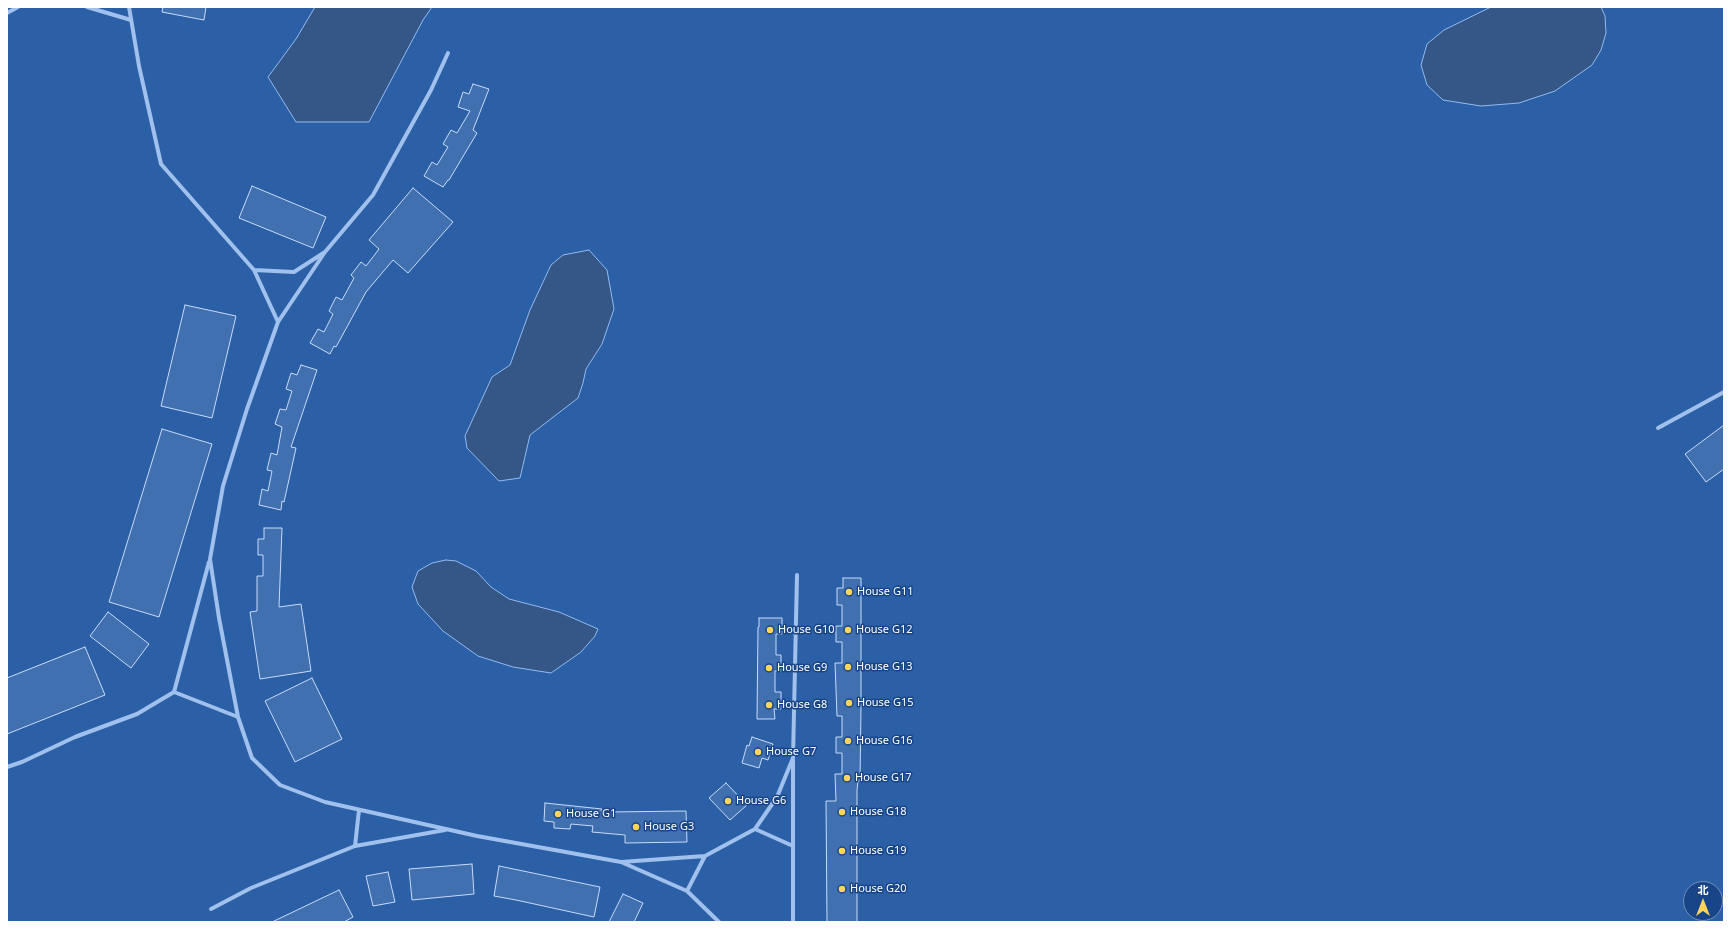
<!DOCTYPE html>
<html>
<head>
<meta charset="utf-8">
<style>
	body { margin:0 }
	#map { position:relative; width:1731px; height:929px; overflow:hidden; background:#184588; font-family:"Noto Sans","Noto Sans SC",sans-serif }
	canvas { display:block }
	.frame { position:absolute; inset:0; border:8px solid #fff; pointer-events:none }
	.north { position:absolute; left:1683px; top:881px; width:40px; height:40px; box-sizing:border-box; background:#184588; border:1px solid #748fb8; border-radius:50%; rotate:0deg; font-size:11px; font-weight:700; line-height:16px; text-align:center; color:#fff }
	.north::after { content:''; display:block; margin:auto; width:14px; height:18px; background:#ffd55c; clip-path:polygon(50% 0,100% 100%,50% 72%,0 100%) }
</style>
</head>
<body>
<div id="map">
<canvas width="1731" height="929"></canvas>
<div class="frame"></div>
<div class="north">北</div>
</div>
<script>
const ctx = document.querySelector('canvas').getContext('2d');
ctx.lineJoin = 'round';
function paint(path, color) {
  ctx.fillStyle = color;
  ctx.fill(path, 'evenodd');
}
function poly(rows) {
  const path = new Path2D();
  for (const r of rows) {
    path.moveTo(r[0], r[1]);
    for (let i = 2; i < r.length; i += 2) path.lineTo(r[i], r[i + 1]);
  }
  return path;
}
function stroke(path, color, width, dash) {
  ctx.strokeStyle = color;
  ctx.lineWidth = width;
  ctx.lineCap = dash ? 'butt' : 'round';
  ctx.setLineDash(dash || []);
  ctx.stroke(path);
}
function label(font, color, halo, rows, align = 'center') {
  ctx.font = font + ' "Noto Sans",sans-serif';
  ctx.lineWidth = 3;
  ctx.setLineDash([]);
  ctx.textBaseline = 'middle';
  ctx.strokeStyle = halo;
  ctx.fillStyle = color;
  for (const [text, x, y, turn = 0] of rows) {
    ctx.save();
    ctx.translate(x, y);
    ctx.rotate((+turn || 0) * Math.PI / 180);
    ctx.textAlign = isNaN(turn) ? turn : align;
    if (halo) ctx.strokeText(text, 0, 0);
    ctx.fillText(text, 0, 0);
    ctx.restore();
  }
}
const green = poly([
	[7,7,1724,7,1724,922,7,922],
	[1691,889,1715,889,1715,913,1691,913]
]);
const water = poly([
	[315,7,432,7,423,20,369,122,296,122,268,77,296,39,315,7],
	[1491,7,1601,7,1605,16,1606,33,1601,50,1592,65,1555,91,1519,103,1481,106,1443,100,1427,85,1421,65,1427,44,1444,30,1491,7],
	[589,250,607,270,614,309,602,344,586,369,583,383,578,398,530,435,520,478,499,481,467,448,465,436,492,377,510,365,530,310,551,265,563,255,589,250],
	[446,560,456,561,476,571,491,587,509,599,559,612,598,629,595,636,581,652,551,673,513,667,478,656,443,631,418,604,412,587,418,571,432,563,446,560]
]);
const building = poly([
	[163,7,206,7,204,20,162,12,163,7],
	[473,84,489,89,473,130,477,133,449,180,448,180,443,187,424,176,432,162,437,165,448,147,443,144,451,130,457,133,470,111,458,107,463,92,469,94,473,84],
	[252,186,326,217,313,248,239,218,252,186],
	[413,188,453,222,408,273,393,260,366,292,336,347,334,346,330,354,310,343,318,329,324,332,333,314,329,311,336,297,342,300,354,278,351,275,361,262,366,266,379,249,369,240,413,188],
	[185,305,236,316,212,418,161,406,185,305],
	[301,365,317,370,291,447,296,448,284,502,282,501,281,510,259,505,262,489,268,491,272,471,267,470,271,453,277,455,282,427,275,424,280,409,286,410,292,391,286,389,291,373,297,375,301,365],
	[1724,425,1724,469,1706,482,1685,454,1724,425],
	[162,429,212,444,159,617,109,602,162,429],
	[264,528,282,528,279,607,301,604,311,671,260,679,250,612,257,611,257,576,263,576,263,555,258,555,258,539,264,539,264,528],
	[843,578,861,578,861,707,860,781,858,781,857,790,857,922,827,922,826,801,836,801,835,774,842,774,842,753,836,753,836,737,842,737,842,716,837,716,835,663,842,663,842,642,836,642,836,626,842,626,842,605,837,605,837,588,843,588,843,578],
	[108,612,149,644,131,668,90,636,108,612],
	[759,618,782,618,782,634,776,634,776,655,781,655,781,671,775,671,775,692,781,692,781,709,774,709,775,719,757,719,758,627,759,627,759,618],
	[85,647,105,695,7,734,7,678,85,647],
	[312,678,342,739,295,762,265,701,312,678],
	[752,737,773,744,768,760,762,758,759,768,742,763,747,745,749,746,752,737],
	[726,783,747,805,730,820,709,798,726,783],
	[545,803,602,809,601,811,610,812,686,811,687,842,625,843,625,835,592,832,593,826,571,824,570,829,554,828,554,822,544,821,545,803],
	[472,864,474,894,412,900,409,869,472,864],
	[499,866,600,887,594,917,516,900,494,896,499,866],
	[388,872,395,902,373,906,366,876,388,872],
	[339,890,353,917,344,922,272,922,339,890],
	[623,894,643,903,634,922,609,922,623,894]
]);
const street = poly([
	[87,7,131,20],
	[129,7,139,66,161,164,254,270,294,272,325,252,373,195,431,90,448,53],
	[7,13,18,7],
	[325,252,278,322,247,409,223,486,210,559,219,618,238,717,252,758,280,785,325,802,477,836,621,862,687,891,719,922],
	[254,270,278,322],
	[1658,428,1724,392],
	[174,692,238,717],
	[793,760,793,922],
	[7,767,22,762,75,737,137,714,174,692,209,562],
	[755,829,793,846],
	[355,846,359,810],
	[621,862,705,856,755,829,777,797,793,758,797,575],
	[687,891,705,856],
	[211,909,251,888,355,846,445,830]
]);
const markers = [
	[849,592,4,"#ffd55c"],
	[770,630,4,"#ffd55c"],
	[848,630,4,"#ffd55c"],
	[848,667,4,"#ffd55c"],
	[769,668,4,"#ffd55c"],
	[849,703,4,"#ffd55c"],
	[769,705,4,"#ffd55c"],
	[848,741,4,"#ffd55c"],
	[758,752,4,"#ffd55c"],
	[847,778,4,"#ffd55c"],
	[728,801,4,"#ffd55c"],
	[842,812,4,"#ffd55c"],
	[558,814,4,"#ffd55c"],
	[636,827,4,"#ffd55c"],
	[842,851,4,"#ffd55c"],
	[842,889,4,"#ffd55c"]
];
const poiNames = [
	["House G11",857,592],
	["House G10",778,630],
	["House G12",856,630],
	["House G13",856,667],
	["House G9",777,668],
	["House G15",857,703],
	["House G8",777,705],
	["House G16",856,741],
	["House G7",766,752],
	["House G17",855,778],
	["House G6",736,801],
	["House G18",850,812],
	["House G1",566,814],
	["House G3",644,827],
	["House G19",850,851],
	["House G20",850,889]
];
paint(green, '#2b5fa6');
paint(water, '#355788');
stroke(water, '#92bbf0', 1);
paint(building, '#4170b1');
stroke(building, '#c6dbfa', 1);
stroke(street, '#a0c0ed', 4);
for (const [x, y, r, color] of markers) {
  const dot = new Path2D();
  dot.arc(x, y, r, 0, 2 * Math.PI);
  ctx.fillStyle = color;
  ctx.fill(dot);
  stroke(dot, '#184588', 1.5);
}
label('11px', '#fff', '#184588', poiNames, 'left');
</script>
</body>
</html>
